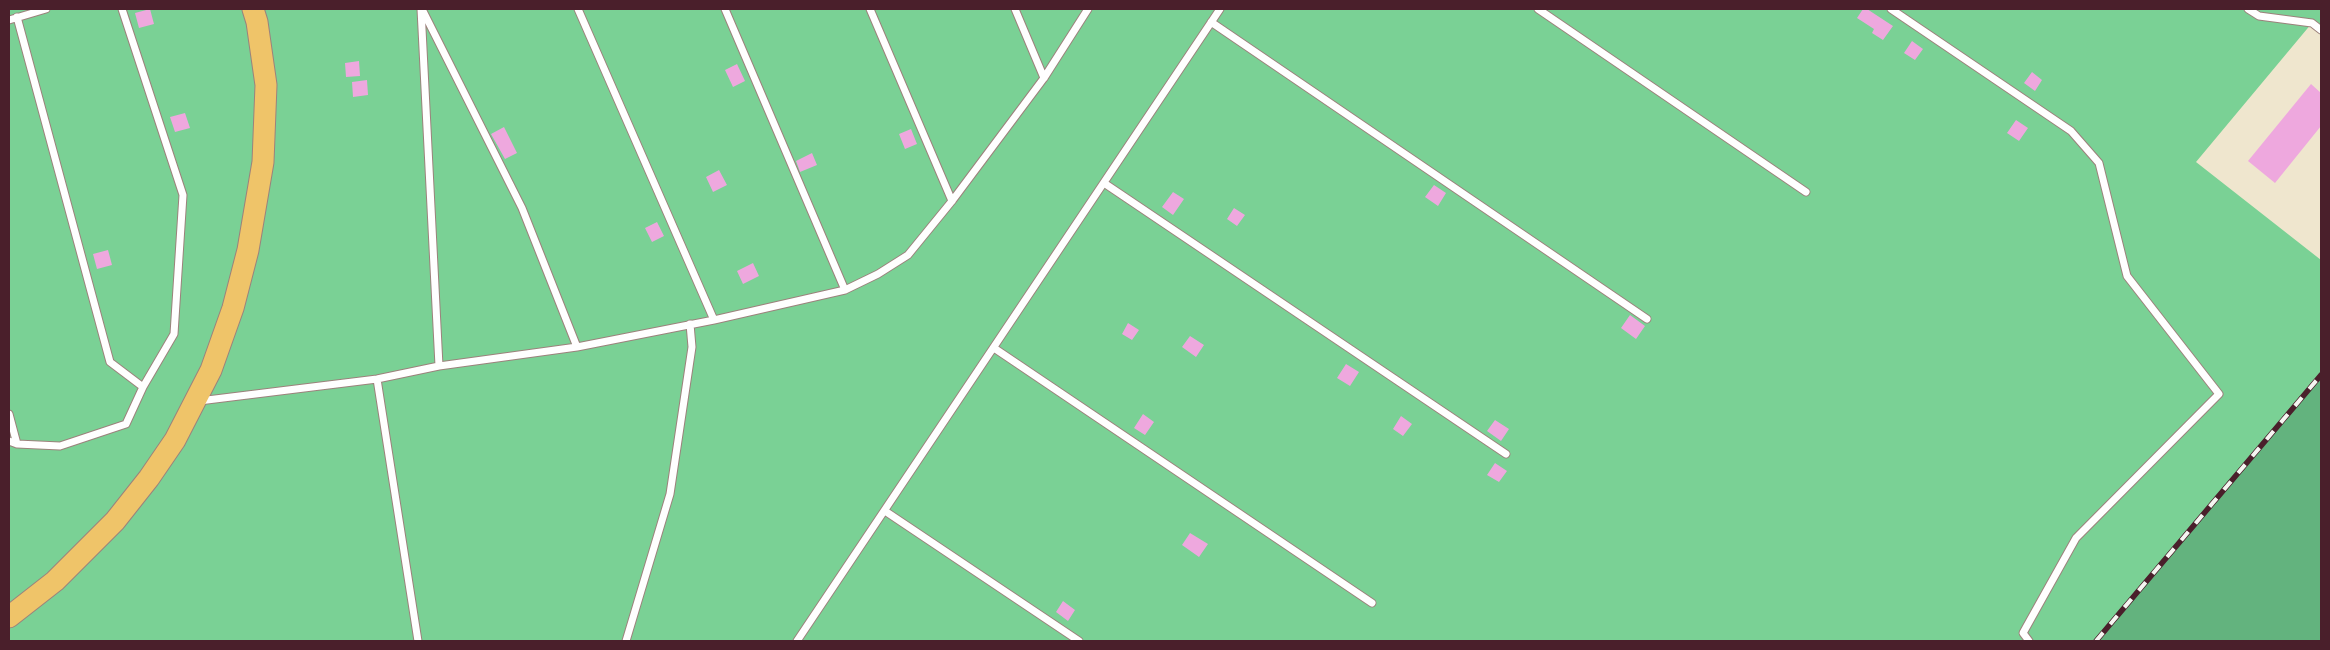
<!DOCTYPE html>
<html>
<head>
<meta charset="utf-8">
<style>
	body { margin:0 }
	#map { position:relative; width:2330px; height:650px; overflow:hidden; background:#efe6ce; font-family:Caveat,sans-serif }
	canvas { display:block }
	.frame { position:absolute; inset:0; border:10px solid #4a1f2b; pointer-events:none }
</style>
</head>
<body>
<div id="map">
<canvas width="2330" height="650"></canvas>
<div class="frame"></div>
</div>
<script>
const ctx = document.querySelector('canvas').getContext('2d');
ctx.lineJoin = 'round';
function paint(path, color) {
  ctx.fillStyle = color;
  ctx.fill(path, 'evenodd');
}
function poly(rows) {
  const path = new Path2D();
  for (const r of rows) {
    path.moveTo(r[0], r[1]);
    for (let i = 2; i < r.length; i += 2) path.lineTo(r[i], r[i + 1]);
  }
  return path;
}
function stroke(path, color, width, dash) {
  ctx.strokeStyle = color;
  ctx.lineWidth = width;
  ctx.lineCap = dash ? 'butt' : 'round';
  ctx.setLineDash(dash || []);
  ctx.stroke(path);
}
const green = poly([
	[9,9,2321,9,2321,30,2312,23,2196,162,2321,260,2321,374,2096,641,9,641]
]);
const forest = poly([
	[2321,374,2321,641,2096,641]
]);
const building = poly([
	[150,9,154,24,139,28,135,13],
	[1863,9,1867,9,1893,26,1883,40,1872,33,1874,29,1857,18],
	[1912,41,1923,49,1915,60,1904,53],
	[359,61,360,76,346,77,345,63],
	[737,64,745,81,733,87,725,70],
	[2032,72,2042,80,2035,91,2024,83],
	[367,80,368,95,353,97,352,82],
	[2311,84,2321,93,2321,126,2275,183,2248,161],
	[185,113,190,128,175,132,170,117],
	[2016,120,2028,128,2019,141,2007,133],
	[504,127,517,153,505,159,491,134],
	[911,129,917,144,905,149,899,134],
	[812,153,817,165,800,172,796,161],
	[719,170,727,185,713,192,706,177],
	[1434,185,1446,193,1438,206,1425,197],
	[1173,192,1184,199,1173,215,1162,207],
	[1234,208,1245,215,1237,226,1227,219],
	[657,222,664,236,652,242,645,228],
	[108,250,112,265,97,269,93,254],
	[753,263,759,276,743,284,737,271],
	[1630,315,1645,326,1636,339,1621,328],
	[1128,323,1139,330,1132,340,1122,334],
	[1190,336,1204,345,1196,357,1182,347],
	[1346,364,1359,372,1350,386,1337,378],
	[1143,414,1154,422,1145,435,1134,428],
	[1401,416,1412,424,1403,436,1393,429],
	[1495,420,1509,429,1501,441,1487,431],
	[1495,463,1507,471,1499,482,1487,475],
	[1190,533,1208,544,1199,557,1182,545],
	[1063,601,1075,610,1068,621,1056,612]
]);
const lane = poly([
	[421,9,439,366],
	[422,9,522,208,577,347],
	[578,9,714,320],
	[725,9,845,290],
	[870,9,952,201],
	[1015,9,1044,78],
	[1538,9,1806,192],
	[1891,9,2071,131,2099,163,2127,276,2219,394,2076,538,2023,633,2029,641],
	[2248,9,2259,16,2312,23,2321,30],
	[17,17,110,362,143,387],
	[9,20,46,9],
	[1211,22,1647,319],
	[1104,183,1506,454],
	[994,348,1372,603],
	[377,379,418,641],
	[199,401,377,379,439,366,577,347,714,320,845,290,878,274,908,255,952,201,1044,78,1088,9],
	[9,414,17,444],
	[9,441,17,444,60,446,126,424,143,387,174,334,183,195,122,9],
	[885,511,1079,641],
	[626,641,670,494,692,347,690,324],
	[797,641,1220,9]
]);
const primary = poly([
	[9,617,55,581,115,521,149,478,175,440,211,370,233,308,248,250,263,162,266,85,257,22,253,9]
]);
const rail = poly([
	[2096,641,2321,375]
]);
paint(green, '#7ad195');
paint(forest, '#63b37e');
paint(building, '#eea8de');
stroke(lane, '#9c827c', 9);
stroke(primary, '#9c827c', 23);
stroke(lane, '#fff', 7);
stroke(primary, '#efc469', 21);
stroke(rail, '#4a1f2b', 5.5);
stroke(rail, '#f6f6f2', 4, [11]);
</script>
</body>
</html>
